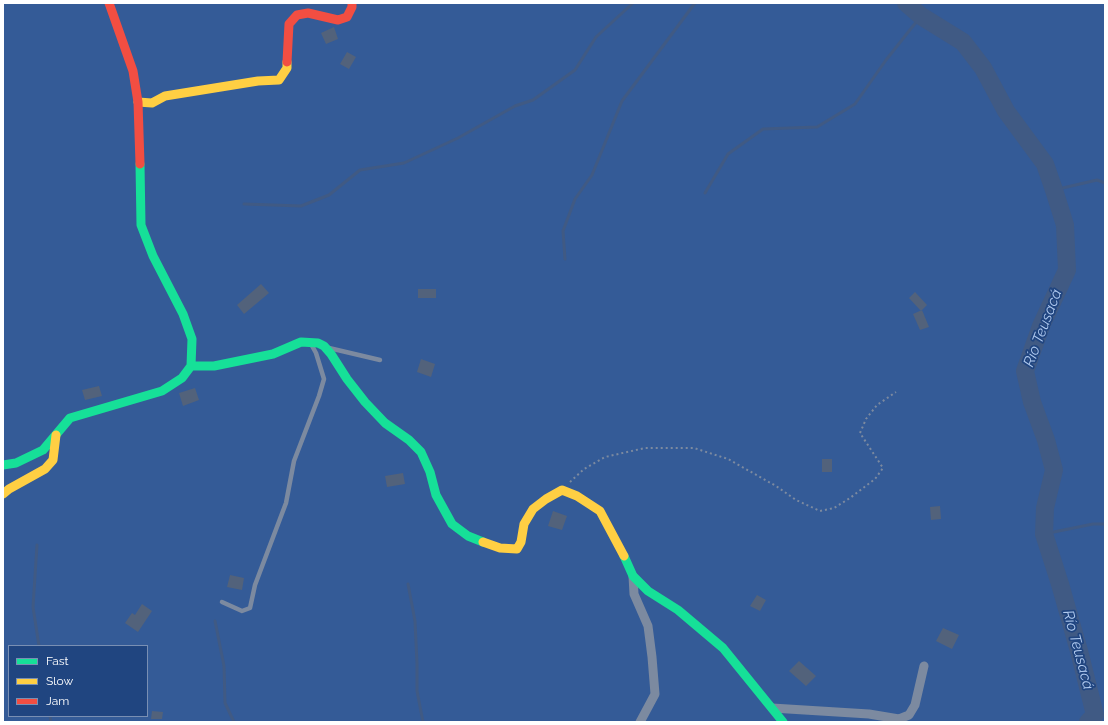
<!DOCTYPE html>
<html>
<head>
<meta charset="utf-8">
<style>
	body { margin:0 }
	#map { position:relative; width:1108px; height:725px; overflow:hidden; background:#364a6a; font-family:Raleway,sans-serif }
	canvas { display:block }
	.frame { position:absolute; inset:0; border:4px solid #fff; pointer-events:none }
	.legend { position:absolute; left:8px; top:645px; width:140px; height:72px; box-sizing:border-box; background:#204580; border:1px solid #798fb3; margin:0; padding:5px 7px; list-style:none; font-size:12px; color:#fff }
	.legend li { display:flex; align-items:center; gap:8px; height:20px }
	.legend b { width:20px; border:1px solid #798fb3 }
</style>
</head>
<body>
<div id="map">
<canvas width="1108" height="725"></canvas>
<div class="frame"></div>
<ul class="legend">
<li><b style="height:5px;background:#16e098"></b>Fast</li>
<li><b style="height:5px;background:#ffcf43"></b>Slow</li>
<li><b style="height:5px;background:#f24e42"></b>Jam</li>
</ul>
</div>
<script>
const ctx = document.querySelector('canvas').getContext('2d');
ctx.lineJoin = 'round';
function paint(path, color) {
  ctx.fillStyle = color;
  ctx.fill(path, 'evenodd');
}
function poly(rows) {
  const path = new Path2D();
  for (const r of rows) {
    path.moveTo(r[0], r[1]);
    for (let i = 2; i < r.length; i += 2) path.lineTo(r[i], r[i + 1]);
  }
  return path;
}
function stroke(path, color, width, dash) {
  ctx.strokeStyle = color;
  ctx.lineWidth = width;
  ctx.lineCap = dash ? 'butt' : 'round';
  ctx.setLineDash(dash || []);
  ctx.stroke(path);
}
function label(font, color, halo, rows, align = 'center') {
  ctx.font = font + ' Raleway,sans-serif';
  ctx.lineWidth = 3.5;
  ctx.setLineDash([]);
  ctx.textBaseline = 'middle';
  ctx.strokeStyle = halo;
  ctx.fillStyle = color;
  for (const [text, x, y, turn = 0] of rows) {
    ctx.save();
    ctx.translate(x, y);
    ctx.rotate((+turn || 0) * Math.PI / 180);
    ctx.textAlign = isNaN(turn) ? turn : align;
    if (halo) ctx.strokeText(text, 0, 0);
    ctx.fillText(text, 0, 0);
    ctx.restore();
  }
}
const green = poly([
	[3,3,1105,3,1105,722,3,722],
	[9,646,147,646,147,716,9,716]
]);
const stream = poly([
	[1054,190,1097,180,1105,183],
	[705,193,728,154,763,129,817,127,855,104,886,60,921,16],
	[244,204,301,206,329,195,360,170,404,163,458,138,515,106,533,100,575,70,596,37,633,3],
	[565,259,563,231,575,199,592,175,622,101,695,3],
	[1044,534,1093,524,1105,524],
	[37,545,33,607,39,646],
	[408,584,415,621,417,663,417,691,423,722],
	[215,621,224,666,225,703,234,722],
	[50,716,51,722]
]);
const river = poly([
	[906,3,921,16,963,42,983,68,1006,111,1045,164,1054,190,1065,225,1067,270,1041,326,1025,371,1032,402,1046,440,1054,470,1045,508,1044,534,1060,584,1079,651,1095,715,1088,722]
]);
const building = poly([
	[334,27,338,39,326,44,321,33],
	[347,52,356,57,349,69,340,64],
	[261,284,269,293,244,314,237,305],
	[418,289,436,289,436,298,418,298],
	[915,292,927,305,921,311,909,298],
	[922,310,929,327,920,330,913,314],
	[421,359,435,364,431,377,417,372],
	[99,386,102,396,85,400,82,390],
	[195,388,199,400,183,406,179,393],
	[822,459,832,459,832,472,822,472],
	[403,473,405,484,387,487,385,476],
	[940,506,941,519,931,520,930,507],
	[553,511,567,516,562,530,548,526],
	[230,575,244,578,242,590,227,587],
	[757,595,766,600,760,611,750,606],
	[142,604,152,611,138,632,125,623,132,613,135,615],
	[943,628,959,635,952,649,936,641],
	[799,661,816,676,806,686,789,671],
	[152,711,163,712,162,719,151,719]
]);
const path = poly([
	[570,482,584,469,605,457,645,448,694,448,728,459,776,486,796,500,820,511,834,508,850,498,875,479,883,468,860,433,866,419,877,405,896,392]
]);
const lane = poly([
	[329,348,380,360],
	[222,602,242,611,250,608,255,585,286,503,294,461,319,396,324,379,316,353,311,344]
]);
const street = poly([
	[633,576,634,594,648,626,652,657,655,694,640,722],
	[772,708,869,714,899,719,909,715,915,705,924,666]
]);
const fast = poly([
	[191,366,214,366,273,354,301,342,318,343,324,346,331,354,347,379,365,402,385,423,409,440,421,452,430,472,436,495,452,524,468,536,483,542],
	[3,465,16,463,43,450,70,418,162,391,182,378,191,366,192,339,183,314,153,256,141,225,140,164],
	[624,556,633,576,648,591,678,610,723,648,783,722]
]);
const slow = poly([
	[138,102,152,103,165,96,258,81,279,80,287,68,287,62],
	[3,494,9,489,45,469,53,460,56,435],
	[483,542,500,548,517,549,521,542,524,524,533,509,546,499,562,490,577,496,600,511,624,556]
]);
const jam = poly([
	[109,3,133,71,138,102,140,164],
	[287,62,289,24,297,15,308,13,338,20,347,17,352,7,352,3]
]);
const waterNames = [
	["Río Teusacá",1043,328,-69],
	["Río Teusacá",1078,650,75]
];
paint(green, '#345b97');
stroke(stream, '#405a84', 3);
stroke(river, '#405a84', 18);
paint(building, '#52627b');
stroke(path, '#7c8aa0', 2, [2, 3]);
stroke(lane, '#7c8aa0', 4.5);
stroke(street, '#7c8aa0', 9);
stroke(fast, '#16e098', 9);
stroke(slow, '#ffcf43', 9);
stroke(jam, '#f24e42', 9);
label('italic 15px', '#b0caef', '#204580', waterNames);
</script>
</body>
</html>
